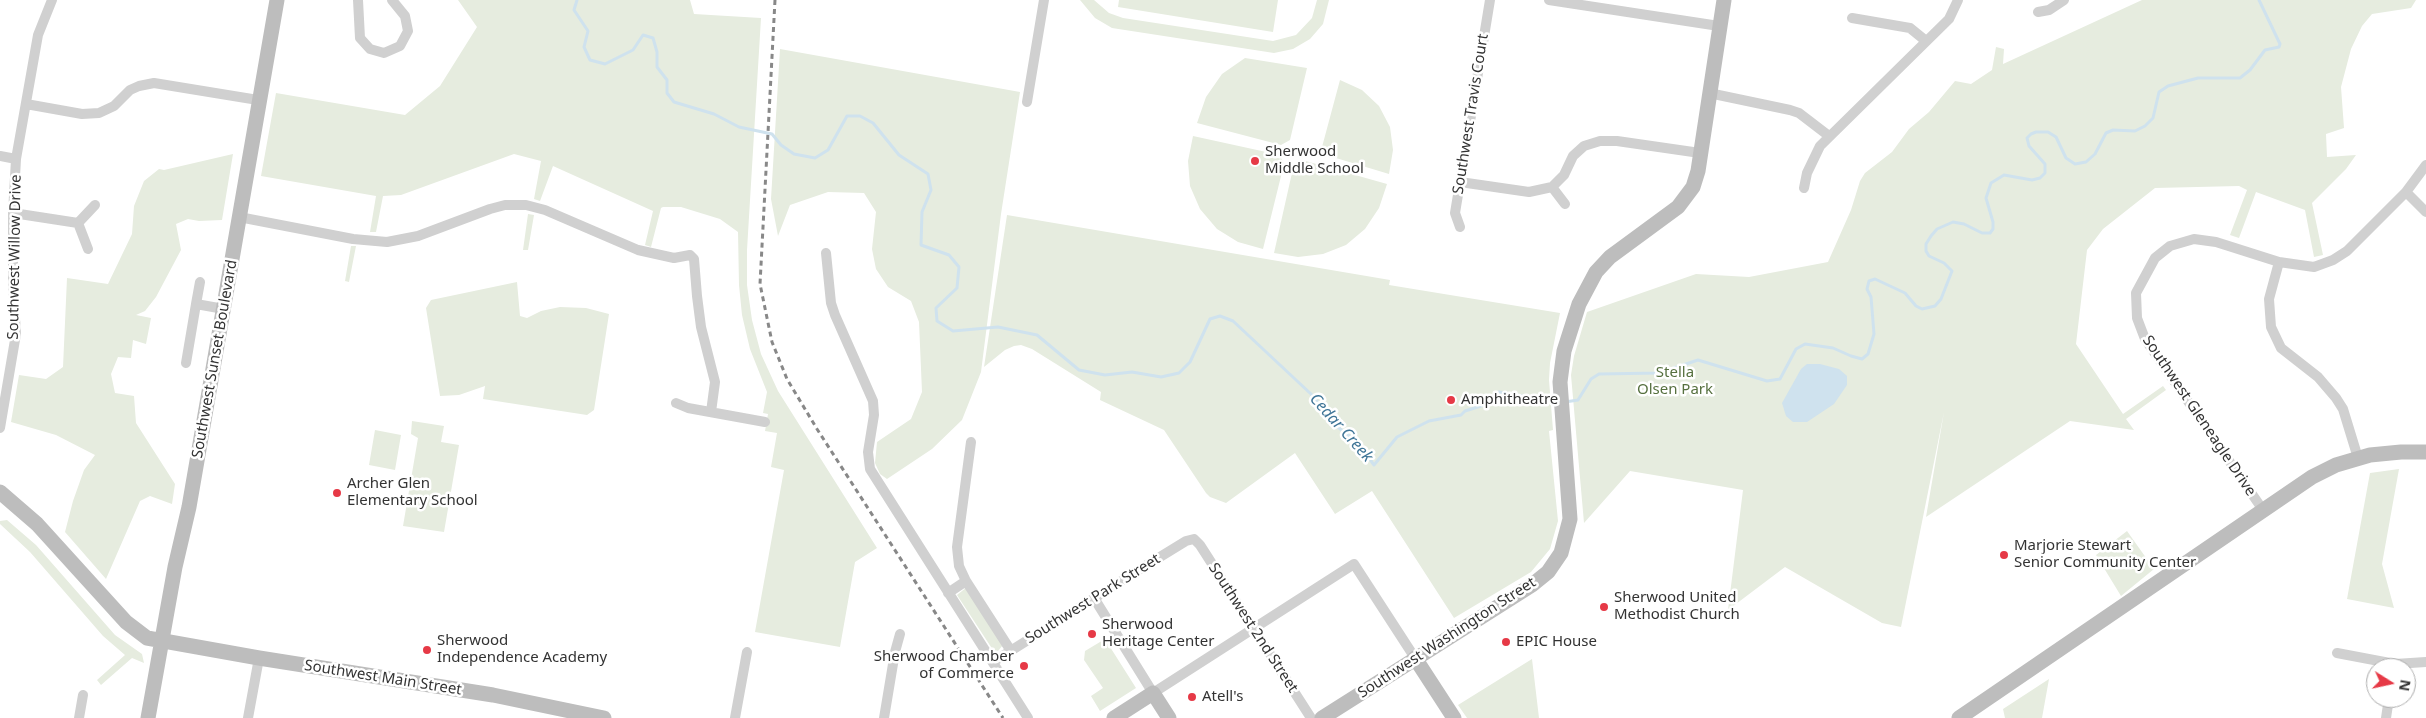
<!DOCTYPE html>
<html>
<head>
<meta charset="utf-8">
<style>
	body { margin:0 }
	#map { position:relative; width:2426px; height:718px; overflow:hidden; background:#fff; font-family:"Noto Sans",sans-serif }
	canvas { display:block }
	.north { position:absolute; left:2366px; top:658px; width:50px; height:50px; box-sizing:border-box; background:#fff; border:1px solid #adadad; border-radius:50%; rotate:100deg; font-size:14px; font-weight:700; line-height:20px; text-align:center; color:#333 }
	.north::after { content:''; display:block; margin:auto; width:18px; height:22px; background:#e63946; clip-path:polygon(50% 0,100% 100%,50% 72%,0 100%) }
</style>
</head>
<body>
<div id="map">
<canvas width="2426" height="718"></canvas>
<div class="north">N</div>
</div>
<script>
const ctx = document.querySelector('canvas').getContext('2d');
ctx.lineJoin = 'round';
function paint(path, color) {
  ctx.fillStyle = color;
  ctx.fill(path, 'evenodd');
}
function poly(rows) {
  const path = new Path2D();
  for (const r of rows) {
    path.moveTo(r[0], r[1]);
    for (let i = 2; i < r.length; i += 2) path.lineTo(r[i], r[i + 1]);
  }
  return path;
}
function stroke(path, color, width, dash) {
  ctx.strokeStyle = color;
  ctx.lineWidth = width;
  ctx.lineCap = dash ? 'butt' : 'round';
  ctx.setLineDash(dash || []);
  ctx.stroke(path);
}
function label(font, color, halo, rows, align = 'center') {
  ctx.font = font + ' "Noto Sans",sans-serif';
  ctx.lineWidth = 5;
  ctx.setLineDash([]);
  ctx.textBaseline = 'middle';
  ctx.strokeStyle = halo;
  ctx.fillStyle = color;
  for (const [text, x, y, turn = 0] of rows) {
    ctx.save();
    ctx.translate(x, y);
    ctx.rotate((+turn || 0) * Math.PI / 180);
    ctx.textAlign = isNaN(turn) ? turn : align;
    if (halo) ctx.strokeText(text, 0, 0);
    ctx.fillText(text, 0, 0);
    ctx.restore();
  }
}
const green = poly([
	[458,0,690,0,694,14,761,18,747,250,747,285,752,320,761,354,778,391,877,548,855,562,840,647,755,632,784,470,771,467,777,433,765,431,768,414,763,413,767,392,750,349,742,315,739,285,738,232,720,219,681,207,663,207,661,208,651,247,645,245,653,211,553,166,540,201,534,199,541,161,514,154,401,195,383,196,376,232,370,232,376,196,261,176,276,93,405,115,440,86,477,27],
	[1080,0,1094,0,1109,13,1123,18,1273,41,1296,35,1312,18,1317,0,1329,0,1323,24,1310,39,1293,49,1274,53,1112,28,1095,18],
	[1119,0,1278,0,1273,32,1118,7],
	[2142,0,2416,0,2411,8,2372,14,2362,26,2351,49,2341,87,2344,128,2326,134,2327,157,2356,155,2346,169,2312,203,2323,255,2314,257,2305,210,2256,192,2239,238,2230,235,2247,190,2239,186,2155,188,2103,229,2087,250,2076,344,2123,414,2163,386,2166,390,2126,419,2134,430,2070,421,1926,517,1944,412,1901,627,1882,623,1785,567,1728,610,1743,490,1630,471,1584,523,1571,375,1574,356,1587,312,1696,274,1749,277,1828,262,1851,210,1860,181,1865,173,1892,152,1909,129,1929,112,1955,81,1971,84,1992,70,1996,47,2004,49,2003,64],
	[780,49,1020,92,1001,214,981,372,962,420,932,449,887,479,880,474,875,463,877,442,911,419,922,392,919,322,911,301,888,287,876,269,872,249,876,212,864,193,828,192,790,205,778,236,771,199],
	[1245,58,1307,68,1290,140,1281,145,1197,123,1206,97,1222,74],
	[1340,80,1362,90,1379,106,1390,127,1393,150,1389,174,1326,155,1322,147],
	[1193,136,1280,155,1284,164,1263,249,1238,242,1217,229,1200,209,1190,186,1188,161],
	[233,154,222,220,199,221,188,219,176,224,181,250,156,297,145,311,136,315,151,318,146,344,133,340,131,358,118,357,111,374,115,393,134,396,136,423,175,484,172,504,150,496,140,501,106,579,65,532,73,501,84,470,95,455,56,435,11,422,19,375,46,379,63,367,67,278,108,284,132,234,134,206,144,181,159,169,164,170],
	[1302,160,1387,184,1379,208,1365,229,1346,245,1323,254,1298,257,1274,253,1294,164],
	[528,214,534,215,528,250,523,250],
	[1007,215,1390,280,1389,285,1560,313,1550,363,1549,380,1553,430,1549,431,1558,521,1550,549,1531,572,1454,618,1372,491,1335,514,1295,453,1226,503,1210,497,1206,493,1164,430,1100,400,1101,392,1032,349,1021,345,1014,346,1005,350,984,367],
	[351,246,356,246,349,282,345,281],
	[517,282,520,316,527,318,541,311,560,307,586,308,609,314,594,410,587,415,483,399,485,386,459,395,440,396,426,308,431,300],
	[412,421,444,426,441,442,459,445,444,532,403,526,418,438,411,434],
	[375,430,401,435,395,470,369,465],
	[2399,469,2382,564,2394,608,2347,599,2370,473],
	[7,520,36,545,115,635,142,654,144,663,132,658,101,685,97,680,125,655,103,636,30,552,0,524,0,521],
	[2127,531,2154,569,2121,596,2096,555],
	[967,587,1003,645,998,651,993,650,957,595],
	[1105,639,1136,688,1100,711,1091,696,1103,688,1084,660,1085,651],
	[1532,659,1539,718,1467,718,1458,705],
	[2049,679,2042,718,2005,718,2003,709]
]);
const water = poly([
	[1807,364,1820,364,1839,369,1847,376,1847,385,1834,404,1807,422,1793,422,1786,416,1782,403,1801,369]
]);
const stream = poly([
	[577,0,574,10,588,31,584,47,590,60,605,64,633,50,643,35,653,38,657,52,657,67,667,80,667,93,674,102,714,114,739,127,772,134,781,145,794,154,815,158,828,150,847,116,860,116,873,123,899,155,928,174,931,190,922,212,921,245,949,255,959,267,957,288,936,308,937,321,953,331,998,327,1037,335,1079,370,1105,375,1132,372,1161,377,1179,373,1190,362,1210,319,1220,316,1233,321,1311,394,1339,428,1358,443,1374,465,1397,437,1429,421,1461,415,1465,411,1481,406,1499,392,1557,402],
	[1565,402,1578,400,1591,379,1599,374,1659,373,1698,360,1767,381,1780,379,1796,349,1805,344,1833,348,1851,356,1862,359,1868,354,1874,334,1871,297,1867,289,1869,281,1875,279,1905,293,1916,306,1922,309,1935,306,1941,299,1952,271,1944,263,1929,256,1926,251,1926,244,1931,236,1937,229,1953,222,1964,224,1982,233,1990,233,1993,229,1993,222,1986,198,1991,183,2004,175,2032,180,2040,178,2045,173,2045,164,2029,146,2027,138,2031,134,2036,132,2048,132,2056,137,2066,158,2075,164,2086,162,2095,154,2106,133,2113,130,2135,131,2145,126,2153,118,2159,92,2168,86,2198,78,2240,78,2250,70,2265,50,2279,47,2280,44,2259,0]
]);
const street = poly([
	[358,0,360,38,370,49,384,53,400,46,408,31,405,16,392,0],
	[1549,0,1719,26],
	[2038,12,2049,10,2064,0],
	[1852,18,1910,28,1926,41],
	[1709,93,1790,110,1799,113,1829,136],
	[1027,102,1044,0],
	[26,104,82,114,99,113,114,106,130,90,139,86,154,83,258,100],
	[0,156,16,159],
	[1460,182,1529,192,1552,187,1564,175,1573,156,1584,146,1600,141,1617,141,1700,153],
	[1552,187,1565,204],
	[1804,188,1807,173,1820,146,1949,19,1958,0],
	[2406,192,2426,212],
	[13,213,78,223],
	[239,217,353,239,387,242,418,236,490,209,505,205,526,205,545,210,638,250,674,258,690,255,694,259,697,296,701,327,715,382,711,412],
	[78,223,88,249],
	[78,223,95,205],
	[1460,227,1455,213,1490,0],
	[826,253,831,303,835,315,873,401,874,415,868,452,870,469,1028,718],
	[2279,262,2269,299,2271,327,2281,348,2318,377,2336,398,2343,409,2358,458],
	[196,304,200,282],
	[186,363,196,304,224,309],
	[676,403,688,408,765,422],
	[0,428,16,334,13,284,13,213,16,159,38,35,52,0],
	[2263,510,2145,339,2137,318,2136,293,2155,258,2170,246,2194,239,2216,242,2279,262,2314,267,2333,260,2347,251,2406,192,2426,165],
	[966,581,1011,651],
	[948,593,966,581,959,566,957,547,971,442],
	[1094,598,1153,693,1354,564,1415,658],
	[2337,653,2395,664,2426,662],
	[993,662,1142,568,1186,541,1194,539,1200,545,1311,718],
	[79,718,83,695],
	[248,718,259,658],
	[735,718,747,652],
	[884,718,895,652,900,634],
	[2386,718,2389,698]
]);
const secondary = poly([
	[0,492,37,524,126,622,147,638,259,658,493,695,604,718],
	[1415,658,1454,718],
	[148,718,175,567,189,507,277,0],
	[1114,718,1153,693,1169,718],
	[1322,718,1532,585,1548,572,1561,553,1570,519,1560,382,1564,351,1579,304,1596,272,1610,257,1678,207,1693,187,1698,171,1724,0],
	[1959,718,2312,477,2336,465,2370,455,2401,452,2426,452]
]);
const rail = poly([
	[775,0,760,284,772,342,787,379,817,429,1003,718]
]);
const markers = [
	[1255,161,5,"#e63946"],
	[1451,400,5,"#e63946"],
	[337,493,5,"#e63946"],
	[2004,555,5,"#e63946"],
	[1604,607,5,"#e63946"],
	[1092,634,5,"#e63946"],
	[1506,642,5,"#e63946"],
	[427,650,5,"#e63946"],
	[1024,666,5,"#e63946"],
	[1192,697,5,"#e63946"]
];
const streetNames = [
	["Southwest Travis Court",1471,114,-81],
	["Southwest Willow Drive",15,257,-89],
	["Southwest Sunset Boulevard",215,359,-80],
	["Southwest Gleneagle Drive",2199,416,56],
	["Southwest Park Street",1093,599,-32],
	["Southwest 2nd Street",1253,628,57],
	["Southwest Washington Street",1447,638,-33],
	["Southwest Main Street",383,678,9]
];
const poiNames = [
	["Sherwood",1265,152],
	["Middle School",1265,169],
	["Amphitheatre",1461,400],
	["Archer Glen",347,484],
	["Elementary School",347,501],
	["Marjorie Stewart",2014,546],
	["Senior Community Center",2014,563],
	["Sherwood United",1614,598],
	["Methodist Church",1614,615],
	["Sherwood",1102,625],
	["Heritage Center",1102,642],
	["Sherwood",437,641],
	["Independence Academy",437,658],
	["EPIC House",1516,642],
	["Sherwood Chamber",1014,657,"right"],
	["of Commerce",1014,674,"right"],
	["Atell's",1202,697]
];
const parkNames = [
	["Stella",1675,373],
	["Olsen Park",1675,390]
];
const waterNames = [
	["Cedar Creek",1341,428,48]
];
paint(green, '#e6ecdf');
paint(water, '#cfe2ee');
stroke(stream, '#cfe2ee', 3);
stroke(street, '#d0d0d0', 10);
stroke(secondary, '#bdbdbd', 15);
stroke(rail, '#888', 3, [5, 4]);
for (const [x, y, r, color] of markers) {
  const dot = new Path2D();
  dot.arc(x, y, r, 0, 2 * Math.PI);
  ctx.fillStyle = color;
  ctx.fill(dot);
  stroke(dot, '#fff', 2);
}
label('15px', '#333', '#fff', streetNames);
label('15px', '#333', '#fff', poiNames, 'left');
label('15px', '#56703f', '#fff', parkNames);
label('italic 16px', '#3f7597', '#fff', waterNames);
</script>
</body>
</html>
